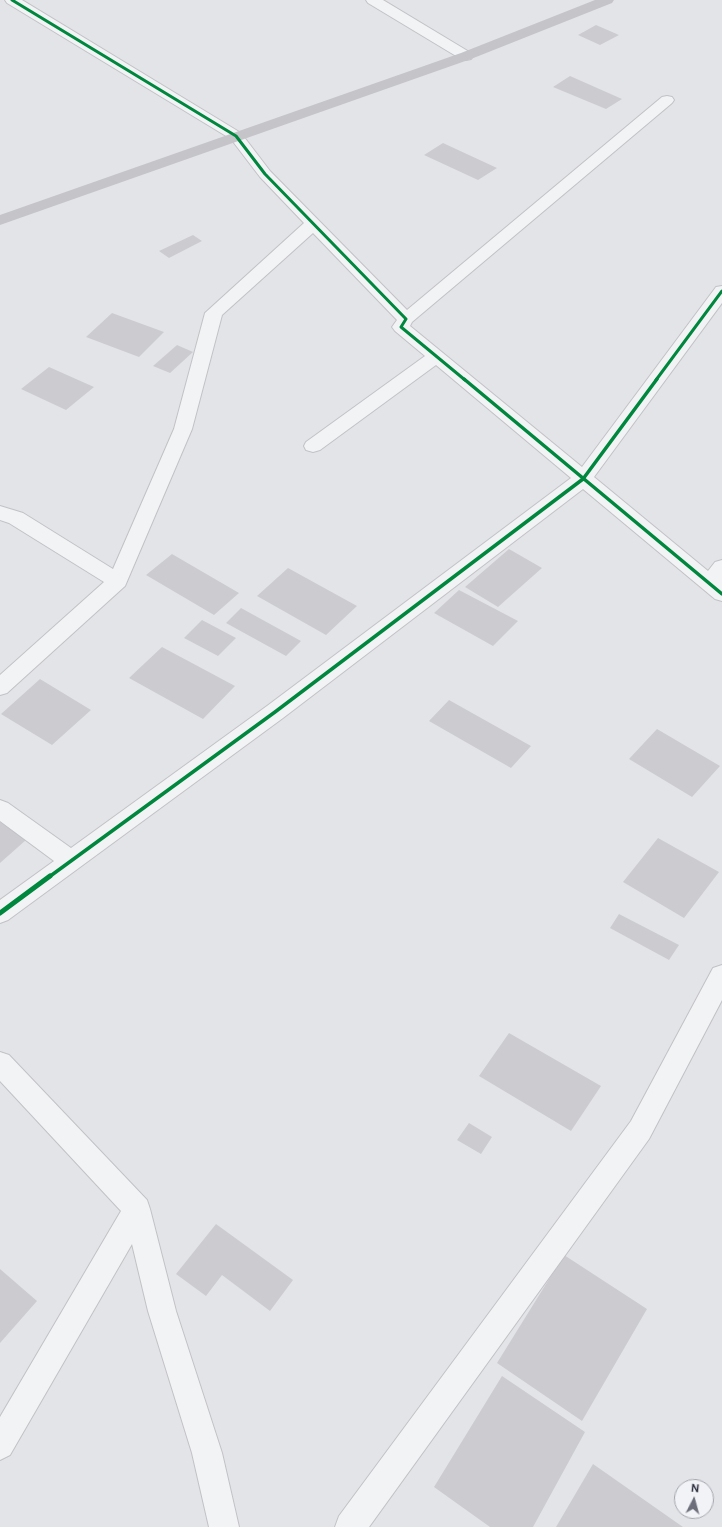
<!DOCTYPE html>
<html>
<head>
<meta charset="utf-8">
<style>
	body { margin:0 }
	#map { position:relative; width:722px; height:1527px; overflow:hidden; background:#e3e4e8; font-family:"DM Sans",sans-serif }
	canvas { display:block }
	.north { position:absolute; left:674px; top:1479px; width:40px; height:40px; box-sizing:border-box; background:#f1f3f6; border:1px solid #a2a5ad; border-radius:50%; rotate:6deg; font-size:11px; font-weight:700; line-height:16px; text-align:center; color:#2c2f3f }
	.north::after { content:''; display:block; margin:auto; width:14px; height:18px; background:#6c6e7a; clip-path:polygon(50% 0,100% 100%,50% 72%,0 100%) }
</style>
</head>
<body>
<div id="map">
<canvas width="722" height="1527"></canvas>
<div class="north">N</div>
</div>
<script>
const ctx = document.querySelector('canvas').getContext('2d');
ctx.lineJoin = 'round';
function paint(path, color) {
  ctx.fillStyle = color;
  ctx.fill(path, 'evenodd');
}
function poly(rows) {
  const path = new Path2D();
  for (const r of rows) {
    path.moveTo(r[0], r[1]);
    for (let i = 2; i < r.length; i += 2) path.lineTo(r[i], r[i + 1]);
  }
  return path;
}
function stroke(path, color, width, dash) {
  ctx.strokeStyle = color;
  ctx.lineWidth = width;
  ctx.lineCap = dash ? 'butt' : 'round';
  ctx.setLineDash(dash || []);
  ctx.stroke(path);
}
const building = poly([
	[596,25,619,35,600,45,578,35],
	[570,76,622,99,606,109,553,87],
	[443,143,497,168,478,180,424,155],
	[193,235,202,241,169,258,159,251],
	[112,313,164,332,139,357,86,337],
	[177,345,193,352,170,373,153,366],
	[49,367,94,387,66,410,21,389],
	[509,549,542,568,498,607,465,587],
	[172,554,239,593,214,615,146,575],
	[288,568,357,606,326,635,257,596],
	[459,590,518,621,493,646,434,613],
	[241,608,301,641,286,656,226,623],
	[202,620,236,638,218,656,184,638],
	[162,647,235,686,203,719,129,678],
	[40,679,91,710,52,745,1,714],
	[449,700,531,746,511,768,429,721],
	[657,729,720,766,692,797,629,759],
	[0,822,26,840,0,863],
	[658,838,719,872,684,918,623,882],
	[619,914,679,945,669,960,610,928],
	[509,1033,601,1086,571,1131,479,1076],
	[469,1123,492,1137,481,1154,457,1140],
	[216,1224,293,1280,270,1311,222,1275,206,1296,176,1274],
	[564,1255,647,1309,582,1421,497,1363],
	[0,1269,37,1301,0,1343],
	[502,1376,585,1432,533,1527,490,1527,434,1487],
	[593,1464,683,1527,556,1527]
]);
const street = poly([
	[5,0,22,0,241,133,270,171,407,310,662,97,667,96,672,97,674,100,672,103,412,322,410,326,582,467,716,287,722,286,722,303,594,477,708,571,715,562,722,560,722,601,715,599,583,489,283,718,8,920,0,923,0,900,54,861,0,821,0,800,8,803,71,848,267,706,571,478,436,365,320,450,313,452,306,450,304,446,306,442,425,356,395,331,392,327,397,320,313,233,222,315,192,429,125,586,7,693,0,695,0,675,104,582,9,523,0,520,0,506,23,513,113,569,174,429,205,313,304,223,260,177,231,139,7,3,5,0],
	[366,0,383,0,471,53,473,56,471,59,466,60,461,59,368,3,366,0],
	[722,965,722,1000,649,1139,369,1527,335,1527,339,1516,631,1121,713,968,722,965],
	[0,1052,9,1055,147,1200,150,1209,176,1311,222,1453,239,1527,209,1527,192,1453,148,1311,132,1244,10,1455,0,1460,0,1417,121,1211,0,1081,0,1052]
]);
const secondary = poly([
	[595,0,614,0,612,3,471,59,0,225,0,215,461,53,595,0]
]);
const cyclewayFar2 = poly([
	[12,0,236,136,265,174,406,319,401,327,465,380],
	[656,380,722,291]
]);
const cyclewayFar1 = poly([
	[464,379,722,594],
	[49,877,275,712,583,479,657,379]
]);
const cycleway = poly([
	[0,913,50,876]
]);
paint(building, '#ccccd0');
stroke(street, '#c2c2c6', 2);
paint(street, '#f2f3f5');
paint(secondary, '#c4c4c9');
stroke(cyclewayFar2, '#00873e', 3);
stroke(cyclewayFar1, '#00873e', 3.5);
stroke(cycleway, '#00873e', 5);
</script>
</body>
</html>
